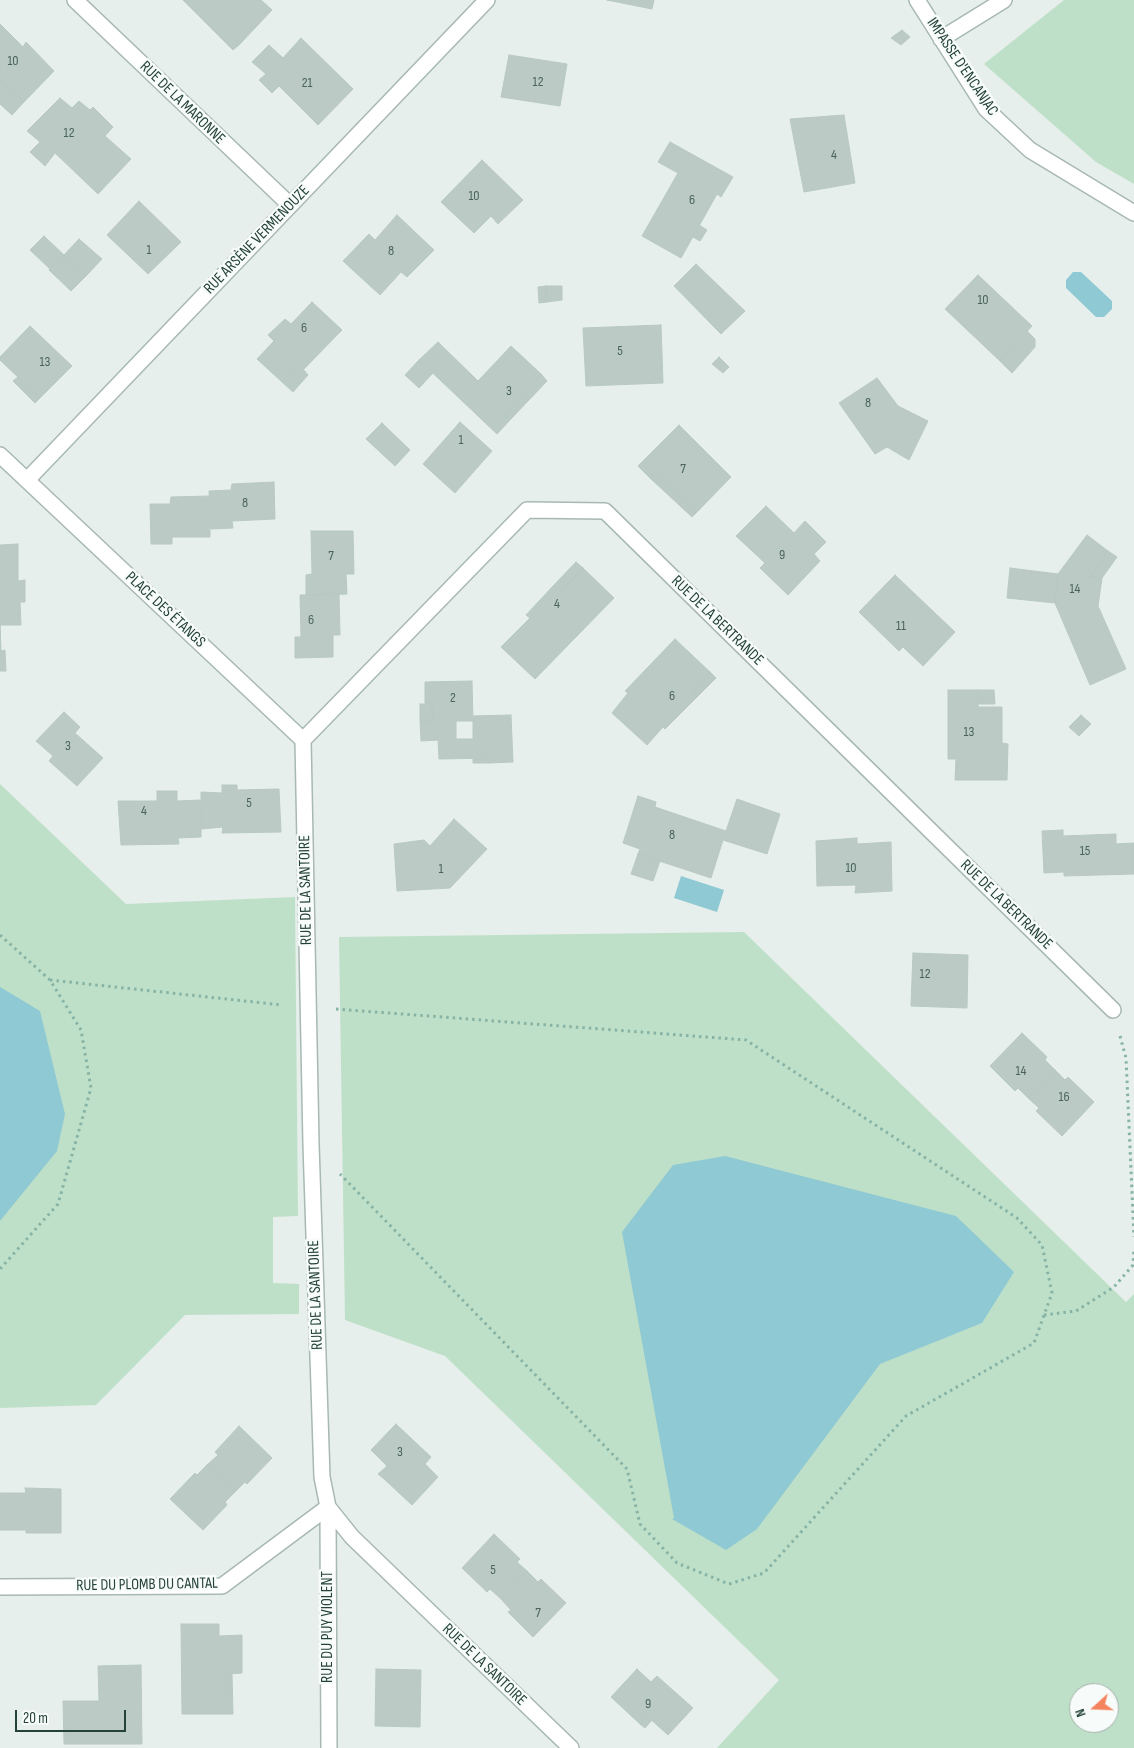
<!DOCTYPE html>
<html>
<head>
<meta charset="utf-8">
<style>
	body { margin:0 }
	#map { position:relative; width:1134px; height:1748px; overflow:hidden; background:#e6efeb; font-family:"Sofia Sans Condensed",sans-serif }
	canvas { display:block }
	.north { position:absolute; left:1069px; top:1683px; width:50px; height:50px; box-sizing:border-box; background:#f7fbf9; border:1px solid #a3b1ad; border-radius:50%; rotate:250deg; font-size:14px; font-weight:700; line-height:20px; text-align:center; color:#24423a }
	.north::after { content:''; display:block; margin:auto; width:18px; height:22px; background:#f4845f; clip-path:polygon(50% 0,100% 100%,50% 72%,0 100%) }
	.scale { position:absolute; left:15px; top:1710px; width:111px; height:22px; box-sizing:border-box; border:2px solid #24423a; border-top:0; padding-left:6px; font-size:15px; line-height:18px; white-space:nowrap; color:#24423a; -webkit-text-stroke:4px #f7fbf9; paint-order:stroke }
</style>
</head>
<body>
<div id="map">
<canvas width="1134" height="1748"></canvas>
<div class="north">N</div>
<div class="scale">20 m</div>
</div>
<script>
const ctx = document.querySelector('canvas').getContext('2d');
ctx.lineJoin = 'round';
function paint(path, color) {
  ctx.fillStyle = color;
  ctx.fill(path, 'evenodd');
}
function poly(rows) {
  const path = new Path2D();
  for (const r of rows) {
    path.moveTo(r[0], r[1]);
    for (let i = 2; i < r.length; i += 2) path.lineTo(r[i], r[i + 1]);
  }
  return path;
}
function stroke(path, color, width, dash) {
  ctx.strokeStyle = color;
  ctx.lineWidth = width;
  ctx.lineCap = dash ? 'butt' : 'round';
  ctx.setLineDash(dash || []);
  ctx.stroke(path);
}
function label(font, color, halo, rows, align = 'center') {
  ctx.font = font + ' "Sofia Sans Condensed",sans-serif';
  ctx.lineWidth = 5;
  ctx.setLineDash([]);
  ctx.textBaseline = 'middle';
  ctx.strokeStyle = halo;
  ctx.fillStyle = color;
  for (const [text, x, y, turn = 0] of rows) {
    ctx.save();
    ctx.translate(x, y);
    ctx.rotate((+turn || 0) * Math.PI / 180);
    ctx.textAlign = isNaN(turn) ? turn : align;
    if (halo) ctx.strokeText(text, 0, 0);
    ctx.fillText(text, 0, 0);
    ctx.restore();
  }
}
const green = poly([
	[1064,0,1134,0,1134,184,1096,162,984,64],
	[0,784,126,904,295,897,298,1216,273,1217,273,1283,299,1284,299,1314,185,1315,96,1405,0,1408],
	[744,932,1126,1302,1134,1294,1134,1748,717,1748,779,1680,445,1356,345,1320,339,937],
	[1079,1693,1109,1693,1109,1723,1079,1723]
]);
const water = poly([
	[1073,272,1081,272,1112,301,1112,309,1104,317,1096,317,1066,288,1066,280],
	[681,876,724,890,717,912,674,898],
	[0,987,40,1011,65,1114,57,1151,0,1221],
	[725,1156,956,1216,1014,1272,982,1323,880,1364,757,1529,726,1550,672,1519,674,1518,622,1232,673,1165]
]);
const building = poly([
	[183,0,261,0,272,10,239,45,200,6,195,12,183,0],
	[607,0,654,0,652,9,607,0],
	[200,6,239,45,233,50,195,12,200,6],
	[0,24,23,47,26,42,54,71,24,102,0,80,0,24],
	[902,30,910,37,901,45,891,38,902,30],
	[301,38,353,89,318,125,279,86,272,93,259,80,266,74,252,62,269,45,283,58,301,38],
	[509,55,567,64,560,106,501,97,509,55],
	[0,80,24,102,12,115,0,104,0,80],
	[60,98,72,108,79,101,90,110,93,107,113,127,105,136,131,159,98,194,55,153,45,166,30,152,40,142,27,131,60,98],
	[844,115,855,183,804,192,790,119,844,115],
	[670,142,733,177,721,197,717,194,681,258,642,236,678,173,658,162,670,142],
	[482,160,523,200,498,224,491,216,474,233,441,202,482,160],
	[139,201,181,242,148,274,107,235,139,201],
	[397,215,434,250,407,277,401,272,380,295,343,261,369,234,375,240,397,215],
	[699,225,707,230,700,241,693,237,699,225],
	[44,236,64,255,50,269,30,250,44,236],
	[79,239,102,259,86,276,64,255,79,239],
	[64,255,86,276,71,291,49,270,64,255],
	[696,264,745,311,721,334,674,286,696,264],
	[978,275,1032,326,1000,361,945,309,978,275],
	[546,286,562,286,562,300,547,302,546,286],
	[546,286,547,302,539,303,538,287,546,286],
	[312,302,342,330,303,370,298,363,282,382,257,359,274,341,268,335,285,319,291,324,312,302],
	[661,325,663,383,586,386,583,328,661,325],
	[30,326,72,366,40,398,0,360,0,357,30,326],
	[1027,331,1035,339,1035,347,1012,373,1000,361,1027,331],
	[438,342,478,381,511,346,541,374,504,415,510,420,497,434,419,360,438,342],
	[719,357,729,367,723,373,712,364,719,357],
	[419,360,433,373,419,388,405,375,419,360],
	[298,363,308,375,293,392,282,382,298,363],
	[541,374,547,381,510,420,504,415,541,374],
	[18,377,40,398,35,403,13,381,18,377],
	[877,378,898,406,928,421,909,460,887,447,875,454,839,403,877,378],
	[460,422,492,451,455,493,423,464,460,422],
	[382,423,410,450,395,466,366,439,382,423],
	[679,425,731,477,696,513,654,473,650,478,638,466,679,425],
	[654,473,696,513,692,517,650,478,654,473],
	[274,482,275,519,232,521,233,528,211,529,209,491,231,490,232,484,274,482],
	[210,496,210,537,172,537,172,544,151,544,150,504,170,504,171,497,210,496],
	[766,506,794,533,805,521,826,542,814,554,820,561,788,595,760,568,765,563,736,536,766,506],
	[311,531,353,531,354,574,346,574,347,594,306,595,306,575,312,574,311,531],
	[1087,535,1108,551,1090,577,1102,578,1098,606,1126,669,1090,685,1055,603,1058,574,1087,535],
	[18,544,18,581,25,580,25,602,20,602,21,625,0,625,0,545,18,544],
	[1108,551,1117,557,1102,578,1090,577,1108,551],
	[576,562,583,568,561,592,554,585,576,562],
	[583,568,614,598,535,679,501,647,530,618,526,615,554,585,561,592,583,568],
	[1010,568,1058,574,1055,603,1007,598,1010,568],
	[895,575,955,632,923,666,903,647,899,651,859,612,895,575],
	[339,594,340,635,333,635,333,657,295,658,295,637,301,637,300,595,339,594],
	[0,625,1,651,5,650,6,671,0,671,0,625],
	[675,639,710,672,692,691,697,697,665,729,663,727,647,745,612,713,628,693,625,691,675,639],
	[710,672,716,678,697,697,692,691,710,672],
	[472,681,473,721,456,721,456,739,421,741,420,721,433,720,432,704,425,705,425,682,472,681],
	[948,690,978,690,978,707,1002,707,1002,743,1008,744,1007,780,955,780,956,759,948,759,948,690],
	[978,690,994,690,995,704,978,704,978,690],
	[420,704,432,704,433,720,420,721,420,704],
	[64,712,80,727,75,733,103,758,77,786,49,761,53,756,36,741,64,712],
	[511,715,513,762,490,763,490,758,439,759,438,739,473,739,473,716,511,715],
	[1081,715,1091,724,1079,736,1069,727,1081,715],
	[490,758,490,763,473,763,473,759,490,758],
	[222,785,237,785,237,790,279,789,281,832,222,833,223,827,201,829,201,792,222,793,222,785],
	[157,791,177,791,177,801,201,800,201,837,178,838,179,844,121,845,118,801,157,801,157,791],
	[638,796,656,802,655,807,726,831,737,799,780,814,767,854,723,840,711,878,638,854,640,849,623,843,638,796],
	[454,819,487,849,450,888,397,891,394,844,424,840,430,846,454,819],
	[1063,830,1063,836,1116,834,1116,844,1134,843,1134,874,1064,876,1064,872,1044,873,1042,831,1063,830],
	[857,838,857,844,891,842,892,891,855,893,856,885,817,886,816,841,857,838],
	[638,854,660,861,653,881,631,874,638,854],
	[913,953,968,955,967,1008,911,1006,913,953],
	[1022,1033,1047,1057,1045,1060,1055,1070,1028,1098,1018,1088,1015,1091,990,1066,1022,1033],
	[1055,1070,1065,1080,1068,1077,1094,1102,1062,1136,1036,1111,1039,1108,1028,1098,1055,1070],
	[396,1424,431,1457,425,1464,438,1477,412,1505,383,1478,391,1470,371,1450,396,1424],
	[239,1426,272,1458,247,1484,245,1482,235,1492,207,1465,218,1455,215,1452,239,1426],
	[207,1465,235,1492,225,1502,227,1505,203,1530,170,1499,195,1473,197,1475,207,1465],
	[387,1466,391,1470,383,1478,378,1474,387,1466],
	[25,1488,61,1489,61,1533,26,1533,26,1530,11,1530,11,1493,26,1493,25,1488],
	[0,1493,11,1493,11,1530,0,1530,0,1493],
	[494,1534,520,1559,517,1562,527,1571,501,1599,490,1589,487,1592,462,1568,494,1534],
	[527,1571,538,1582,541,1579,566,1603,533,1637,508,1612,511,1610,501,1599,527,1571],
	[181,1624,219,1624,219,1636,242,1635,242,1673,227,1674,227,1714,182,1714,181,1624],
	[141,1665,142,1744,64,1744,63,1701,99,1701,98,1666,141,1665],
	[376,1669,421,1670,420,1727,375,1726,376,1669],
	[637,1669,651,1682,657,1676,693,1708,668,1735,647,1716,640,1724,611,1697,637,1669],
	[227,1674,232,1674,233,1714,227,1714,227,1674],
	[647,1716,652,1720,645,1728,640,1724,647,1716]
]);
const path = poly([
	[0,935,50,980,81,1030,91,1088,58,1204,0,1269],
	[50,980,282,1005],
	[336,1009,746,1040,1017,1218,1042,1245,1052,1293,1034,1343,906,1416,764,1573,729,1584,677,1563,640,1524,627,1469,340,1174],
	[1120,1036,1126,1058,1134,1237],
	[1044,1315,1076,1311,1114,1287,1133,1265,1134,1248]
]);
const minor = poly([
	[75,0,290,205],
	[917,0,986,109,1030,150,1134,213],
	[941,39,1004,0],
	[0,455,303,740],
	[27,480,487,0],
	[303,740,527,510,605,511,1113,1010],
	[303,740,311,1144,322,1477,328,1507,352,1537,571,1748],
	[328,1507,329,1748],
	[0,1587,222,1586,328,1507]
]);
const numberNames = [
	["10",13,61],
	["12",538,82],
	["21",307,83],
	["12",69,133],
	["4",834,155],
	["10",474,196],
	["6",692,200],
	["1",149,250],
	["8",391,251],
	["10",983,300],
	["6",304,328],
	["5",620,351],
	["13",45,362],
	["3",509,391],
	["8",868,403],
	["1",461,440],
	["7",683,469],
	["8",245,503],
	["9",782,555],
	["7",331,556],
	["14",1075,589],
	["4",557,604],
	["6",311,620],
	["11",901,626],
	["6",672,696],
	["2",453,698],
	["13",969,732],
	["3",68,746],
	["5",249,803],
	["4",144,811],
	["8",672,835],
	["15",1085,851],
	["10",851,868],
	["1",441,869],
	["12",925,974],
	["14",1021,1071],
	["16",1064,1097],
	["3",400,1452],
	["5",493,1570],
	["7",538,1613],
	["9",648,1704]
];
const streetNames = [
	["IMPASSE D'ENCANJAC",962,67,56],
	["RUE DE LA MARONNE",182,103,44],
	["RUE ARSÈNE VERMENOUZE",257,240,-46],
	["PLACE DES ÉTANGS",165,610,43],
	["RUE DE LA BERTRANDE",717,621,44],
	["RUE DE LA SANTOIRE",306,890,-91],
	["RUE DE LA BERTRANDE",1006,905,44],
	["RUE DE LA SANTOIRE",316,1295,-92],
	["RUE DU PLOMB DU CANTAL",147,1585,-1],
	["RUE DU PUY VIOLENT",328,1627,-90],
	["RUE DE LA SANTOIRE",484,1665,44]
];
paint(green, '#bfe0c8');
paint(water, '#8ec9d4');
paint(building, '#bbcac4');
stroke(building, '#b8c9c2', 1);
stroke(minor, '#a8b8b2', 18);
stroke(path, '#86b3a5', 3, [2.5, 4]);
stroke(minor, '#fff', 15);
label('14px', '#4a645c', null, numberNames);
label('16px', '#24423a', '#f7fbf9', streetNames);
</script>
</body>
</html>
